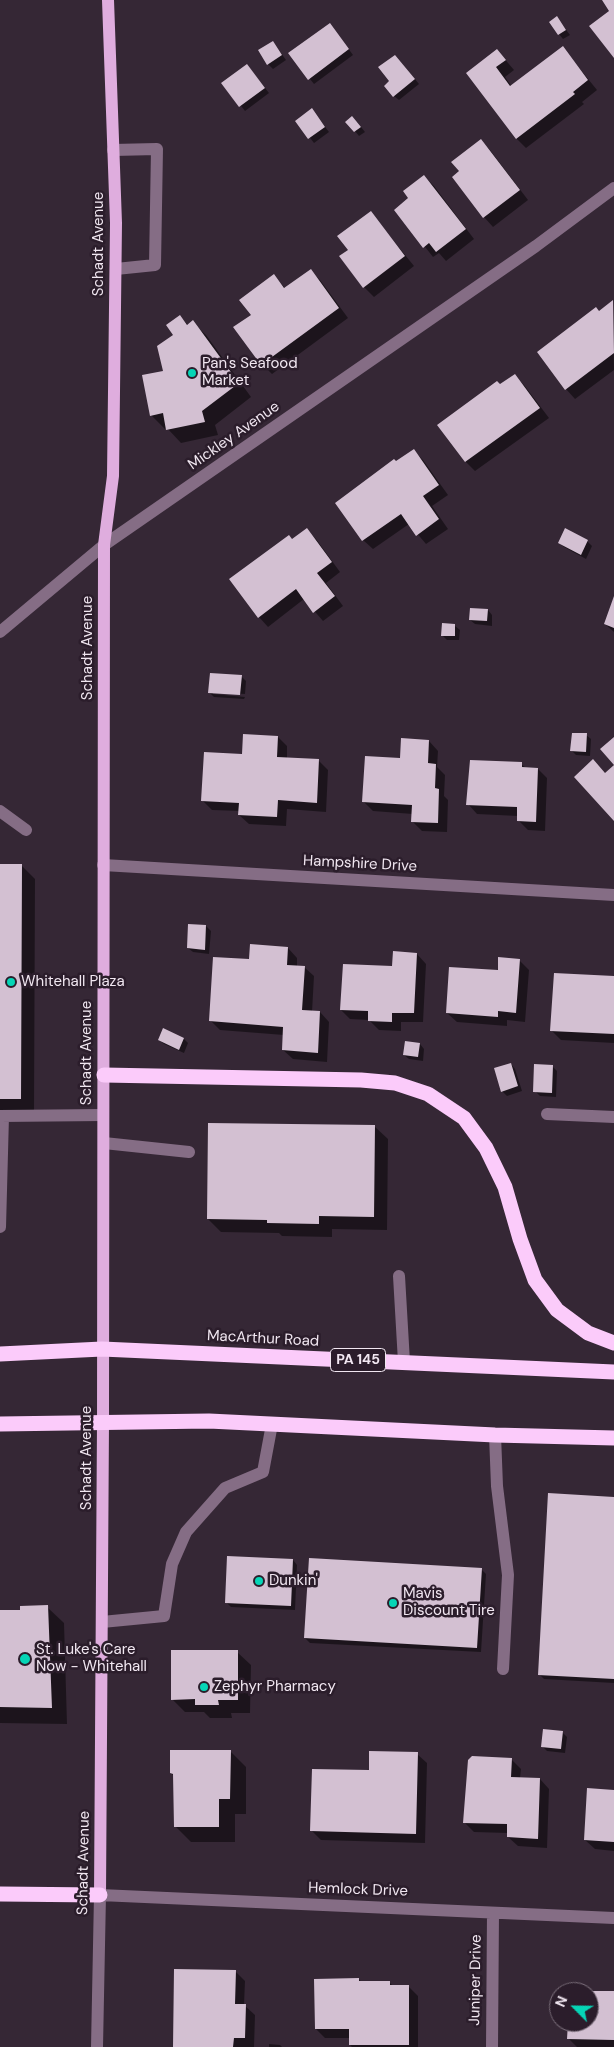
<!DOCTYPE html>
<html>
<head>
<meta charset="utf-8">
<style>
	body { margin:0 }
	#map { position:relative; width:614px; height:2047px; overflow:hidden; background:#352735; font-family:"DM Sans",sans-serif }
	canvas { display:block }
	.north { position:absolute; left:549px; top:1982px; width:50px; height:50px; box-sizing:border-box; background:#2b1d2b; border:1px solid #7a6e7a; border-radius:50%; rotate:293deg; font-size:14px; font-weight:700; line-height:20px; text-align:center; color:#f1e7f1 }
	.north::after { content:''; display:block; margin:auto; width:18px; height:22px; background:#06d5b6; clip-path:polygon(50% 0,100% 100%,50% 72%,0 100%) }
</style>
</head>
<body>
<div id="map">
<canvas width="614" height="2047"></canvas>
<div class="north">N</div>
</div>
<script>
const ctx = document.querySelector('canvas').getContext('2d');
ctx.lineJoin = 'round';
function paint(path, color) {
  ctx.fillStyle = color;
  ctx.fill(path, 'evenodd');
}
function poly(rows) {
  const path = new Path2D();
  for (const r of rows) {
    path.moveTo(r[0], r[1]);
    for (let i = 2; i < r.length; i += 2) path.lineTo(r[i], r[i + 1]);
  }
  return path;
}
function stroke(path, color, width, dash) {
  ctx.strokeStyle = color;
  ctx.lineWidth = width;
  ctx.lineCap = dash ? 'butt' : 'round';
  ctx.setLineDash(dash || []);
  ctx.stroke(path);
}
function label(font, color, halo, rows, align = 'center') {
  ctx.font = font + ' "DM Sans",sans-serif';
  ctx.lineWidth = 5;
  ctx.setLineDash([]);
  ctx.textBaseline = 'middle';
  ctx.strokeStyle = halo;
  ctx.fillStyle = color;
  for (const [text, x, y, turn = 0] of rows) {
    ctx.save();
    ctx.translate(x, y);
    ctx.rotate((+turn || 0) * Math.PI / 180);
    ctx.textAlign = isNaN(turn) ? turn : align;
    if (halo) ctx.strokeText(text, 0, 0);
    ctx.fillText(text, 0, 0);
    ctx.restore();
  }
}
const shadow = poly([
	[561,23,570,35,563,39,559,34],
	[334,29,353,55,314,84,290,54],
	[273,42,286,60,273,69,268,64],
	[563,48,597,90,582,102,584,104,526,148,516,138,467,73,497,50,514,70,505,77,512,87],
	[400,61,419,84,399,100,394,96,391,81],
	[247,65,269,93,245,111,223,83],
	[312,110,329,132,314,143,297,121],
	[357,122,365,132,359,136,355,131],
	[481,141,490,150,528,200,493,227,484,217,460,172],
	[424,176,434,186,474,239,446,261,439,253,433,257,396,210,410,198],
	[371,213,414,266,374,297,364,287,350,250],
	[311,271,320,280,348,318,272,374,262,364,235,328,252,315,274,276,286,289],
	[613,302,614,370,575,399,566,389,539,352],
	[180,317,188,325,192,322,206,335,251,397,215,425,218,435,181,443,167,428,165,429,151,415],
	[514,375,524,385,549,418,475,471,466,462,439,425],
	[414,451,423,460,448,495,432,506,448,529,426,544,409,524,373,549,363,540,396,463],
	[306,530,316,539,340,572,326,583,343,606,323,621,304,599,268,627,259,617,292,540],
	[587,541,592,546,586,559,564,547,559,543],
	[614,601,614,632,605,624],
	[488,610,492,615,492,626,475,624,470,620],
	[455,626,460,630,459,640,447,640,442,635],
	[241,676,246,681,245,694,213,692,213,694,245,697,244,699,214,697,209,692],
	[586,735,591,739,590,756,576,755,572,751],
	[278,737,287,746,287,759,319,761,328,770,326,812,287,809,286,826,249,824,239,815,240,811,212,810,202,800,243,756],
	[429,741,438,751,437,767,445,775,444,796,448,800,447,832,422,831,412,821,413,814,373,811,363,801,401,759],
	[521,764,526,768,538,769,547,778,545,831,528,830,518,820,518,816,477,814,468,804],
	[0,865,22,866,35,879,34,1112,0,1112],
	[206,926,211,931,209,954,193,952,188,948],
	[288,948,297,958,297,966,304,967,314,976,312,1012,320,1012,329,1022,327,1062,293,1059,283,1050,284,1035,220,1030,210,1020,250,960],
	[417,954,426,964,423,1022,401,1022,401,1031,379,1030,369,1020,350,1019,341,1010,394,967],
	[519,960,529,970,525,1022,507,1020,507,1026,457,1022,447,1013,499,972],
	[614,978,614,1043,561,1040,551,1030],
	[184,1039,188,1043,184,1053,164,1044,159,1040],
	[420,1044,424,1049,423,1061,409,1059,404,1055],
	[511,1064,515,1069,522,1091,507,1096,502,1091],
	[552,1066,557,1071,556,1097,540,1096,535,1091],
	[374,1126,388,1139,387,1230,332,1229,332,1237,282,1236,279,1233,221,1232,208,1219],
	[614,1498,614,1683,544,1679,540,1675],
	[293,1560,297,1565,295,1610,231,1607,226,1602],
	[481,1569,486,1574,481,1652,310,1643,305,1638],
	[47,1607,64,1623,67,1724,0,1723,0,1612,22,1611],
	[237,1652,251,1665,250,1713,231,1713,232,1718,210,1718,204,1712,185,1712,172,1699],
	[562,1732,567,1737,565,1753,547,1751,543,1747],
	[230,1751,246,1767,246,1814,235,1814,235,1842,191,1842,175,1826,175,1777,171,1773],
	[417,1754,427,1763,425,1843,321,1840,311,1830,370,1772],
	[511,1759,521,1769,520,1778,540,1779,549,1789,547,1848,518,1846,508,1837,508,1833,474,1832,465,1823],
	[614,1791,614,1851,595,1849,585,1840],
	[235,1971,245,1981,244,2005,255,2015,254,2047,174,2047],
	[359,1979,362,1983,390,1983,394,1987,409,1987,418,1996,418,2047,352,2047,350,2045,350,2038,325,2038,316,2029],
	[570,1991,614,1993,614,2047,577,2047,568,2038,569,2022,589,2022,589,1992],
	[269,2044,280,2045,282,2047,269,2047]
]);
const building = poly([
	[602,0,614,0,614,58,589,26,609,11],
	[557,16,566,30,558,35,549,22],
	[330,23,349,49,308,80,288,53],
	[273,41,282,55,267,65,258,50],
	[563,46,588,80,573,92,575,94,516,139,466,73,497,49,506,60,496,67,510,86],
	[395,55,415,79,393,97,384,86,389,81,378,67],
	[247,64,265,88,239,107,221,83],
	[312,108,325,127,308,139,295,121],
	[352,116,361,127,354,132,345,122],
	[481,139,520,190,483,218,452,177,459,171,451,162],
	[424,175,466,229,436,252,429,243,423,248,394,210,408,198,403,191],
	[371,211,405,256,363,288,339,256,348,250,337,236],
	[311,269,339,308,261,365,233,327,251,315,239,300,274,274,284,288],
	[613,300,614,353,565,390,537,352,596,307,599,311],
	[180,315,187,325,193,320,239,383,202,411,205,422,166,430,163,413,150,416,142,375,163,371,157,346,173,335,166,325],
	[515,374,540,408,465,462,437,425,497,381,500,384],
	[414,449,439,485,423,496,439,519,416,536,401,514,362,541,335,503,394,459,396,461],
	[307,528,332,562,317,573,335,596,313,613,296,589,258,618,229,579,289,535,292,539],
	[565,528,588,540,581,555,558,543],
	[614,596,614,628,604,624],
	[470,608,488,609,487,621,469,620],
	[442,623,455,624,455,636,441,636],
	[210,673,242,675,240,695,208,693],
	[572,733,587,733,586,752,570,751],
	[243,734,278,736,277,757,319,759,317,803,278,800,277,817,238,815,239,803,201,801,204,752,242,754],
	[614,737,614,821,574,777,593,759,605,773,614,765,600,749],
	[401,738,429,740,428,763,436,764,435,788,439,789,438,823,411,822,412,805,362,802,365,756,400,758],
	[470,760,522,762,522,767,538,768,536,822,517,821,517,807,466,805],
	[0,864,22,864,21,1099,0,1099],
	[188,924,206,925,205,950,187,948],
	[250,944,288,947,287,965,305,966,302,1010,320,1011,318,1053,282,1050,283,1027,209,1021,213,957,249,959],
	[393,951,417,953,414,1013,392,1013,392,1022,368,1021,368,1011,340,1010,343,964,392,966],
	[498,957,520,959,516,1013,498,1011,498,1017,446,1013,449,967,498,970],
	[554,973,614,976,614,1034,550,1031],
	[163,1028,184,1038,179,1050,158,1040],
	[405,1041,420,1043,418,1057,403,1055],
	[511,1063,518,1086,501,1092,494,1068],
	[534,1064,553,1065,552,1093,533,1092],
	[208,1123,375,1125,374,1217,319,1216,319,1224,267,1223,267,1220,207,1219],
	[548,1493,614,1497,614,1679,538,1675],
	[227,1556,293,1559,291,1606,225,1603],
	[309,1558,482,1568,477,1648,304,1638],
	[48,1605,52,1708,0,1707,0,1610,20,1610,20,1606],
	[171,1650,238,1650,238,1700,218,1700,219,1705,195,1705,195,1699,171,1700],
	[543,1729,563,1731,561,1749,541,1747],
	[170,1750,231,1750,230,1799,219,1799,219,1827,174,1827,173,1774,170,1773],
	[369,1751,418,1752,416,1834,310,1831,312,1769,369,1770],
	[472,1756,512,1758,511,1777,540,1778,538,1839,507,1837,507,1824,463,1823,468,1760],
	[587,1788,614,1790,614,1842,584,1840],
	[174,1969,236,1970,235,2004,246,2004,245,2038,234,2038,233,2047,173,2047],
	[359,1978,359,1981,390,1981,390,1985,409,1985,409,2045,349,2045,349,2029,315,2029,314,1979],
	[589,1991,614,1991,614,2040,567,2039,568,2022,589,2022]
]);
const minor = poly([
	[113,150,157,149,155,265,116,269],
	[0,632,104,545,536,246,614,188],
	[0,811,26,830],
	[103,865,614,895],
	[547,1114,614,1117],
	[0,1116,103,1115],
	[104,1143,189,1152],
	[0,1227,3,1116],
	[399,1276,404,1362],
	[495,1435,497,1486,508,1575,503,1669],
	[102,1622,164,1616,172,1564,186,1532,225,1488,263,1472,272,1424],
	[97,2047,100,1895,614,1918],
	[492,2047,493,1913]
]);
const major = poly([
	[100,1895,103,1422,104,545,113,476,116,223,108,0]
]);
const highway = poly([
	[104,1075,361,1080,395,1083,428,1094,464,1118,486,1148,505,1187,520,1239,535,1280,557,1310,588,1333,614,1343],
	[0,1354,102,1349,614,1372],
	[0,1424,209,1421,495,1435,614,1438],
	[0,1894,100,1895]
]);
const markers = [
	[192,373,5,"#06d5b6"],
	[11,982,5,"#06d5b6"],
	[259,1581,5,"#06d5b6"],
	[393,1603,5,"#06d5b6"],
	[25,1659,6,"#06d5b6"],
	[204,1687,5,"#06d5b6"]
];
const shields = [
	[358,1360,55]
];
const shieldNames = [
	["PA 145",358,1360]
];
const streetNames = [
	["Schadt Avenue",99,244,-90],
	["Mickley Avenue",234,436,-35],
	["Schadt Avenue",88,648,-90],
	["Hampshire Drive",360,864,3],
	["Schadt Avenue",87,1053,-90],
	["MacArthur Road",263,1339,3],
	["Schadt Avenue",87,1458,-90],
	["Schadt Avenue",84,1863,-89],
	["Hemlock Drive",358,1890,2],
	["Juniper Drive",476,1980,-89]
];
const poiNames = [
	["Pan's Seafood",202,364],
	["Market",202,381],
	["Whitehall Plaza",21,982],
	["Dunkin'",269,1581],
	["Mavis",403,1594],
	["Discount Tire",403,1611],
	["St. Luke's Care",36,1650],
	["Now - Whitehall",36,1667],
	["Zephyr Pharmacy",214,1687]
];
paint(shadow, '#0007');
paint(building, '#d3c0d2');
stroke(minor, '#856d85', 12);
stroke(major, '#dfadde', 12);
stroke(highway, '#fbcbfa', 15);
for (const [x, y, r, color] of markers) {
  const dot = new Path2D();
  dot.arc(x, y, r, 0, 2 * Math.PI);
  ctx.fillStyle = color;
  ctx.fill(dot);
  stroke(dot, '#2b1d2b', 2);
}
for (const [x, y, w] of shields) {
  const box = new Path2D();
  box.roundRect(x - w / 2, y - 11.5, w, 23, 4);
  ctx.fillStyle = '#2b1d2b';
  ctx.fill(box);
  stroke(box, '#f1e7f1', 1);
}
label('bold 14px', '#f1e7f1', null, shieldNames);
label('15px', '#f1e7f1', '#2b1d2b', streetNames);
label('15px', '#f1e7f1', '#2b1d2b', poiNames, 'left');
</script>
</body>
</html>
